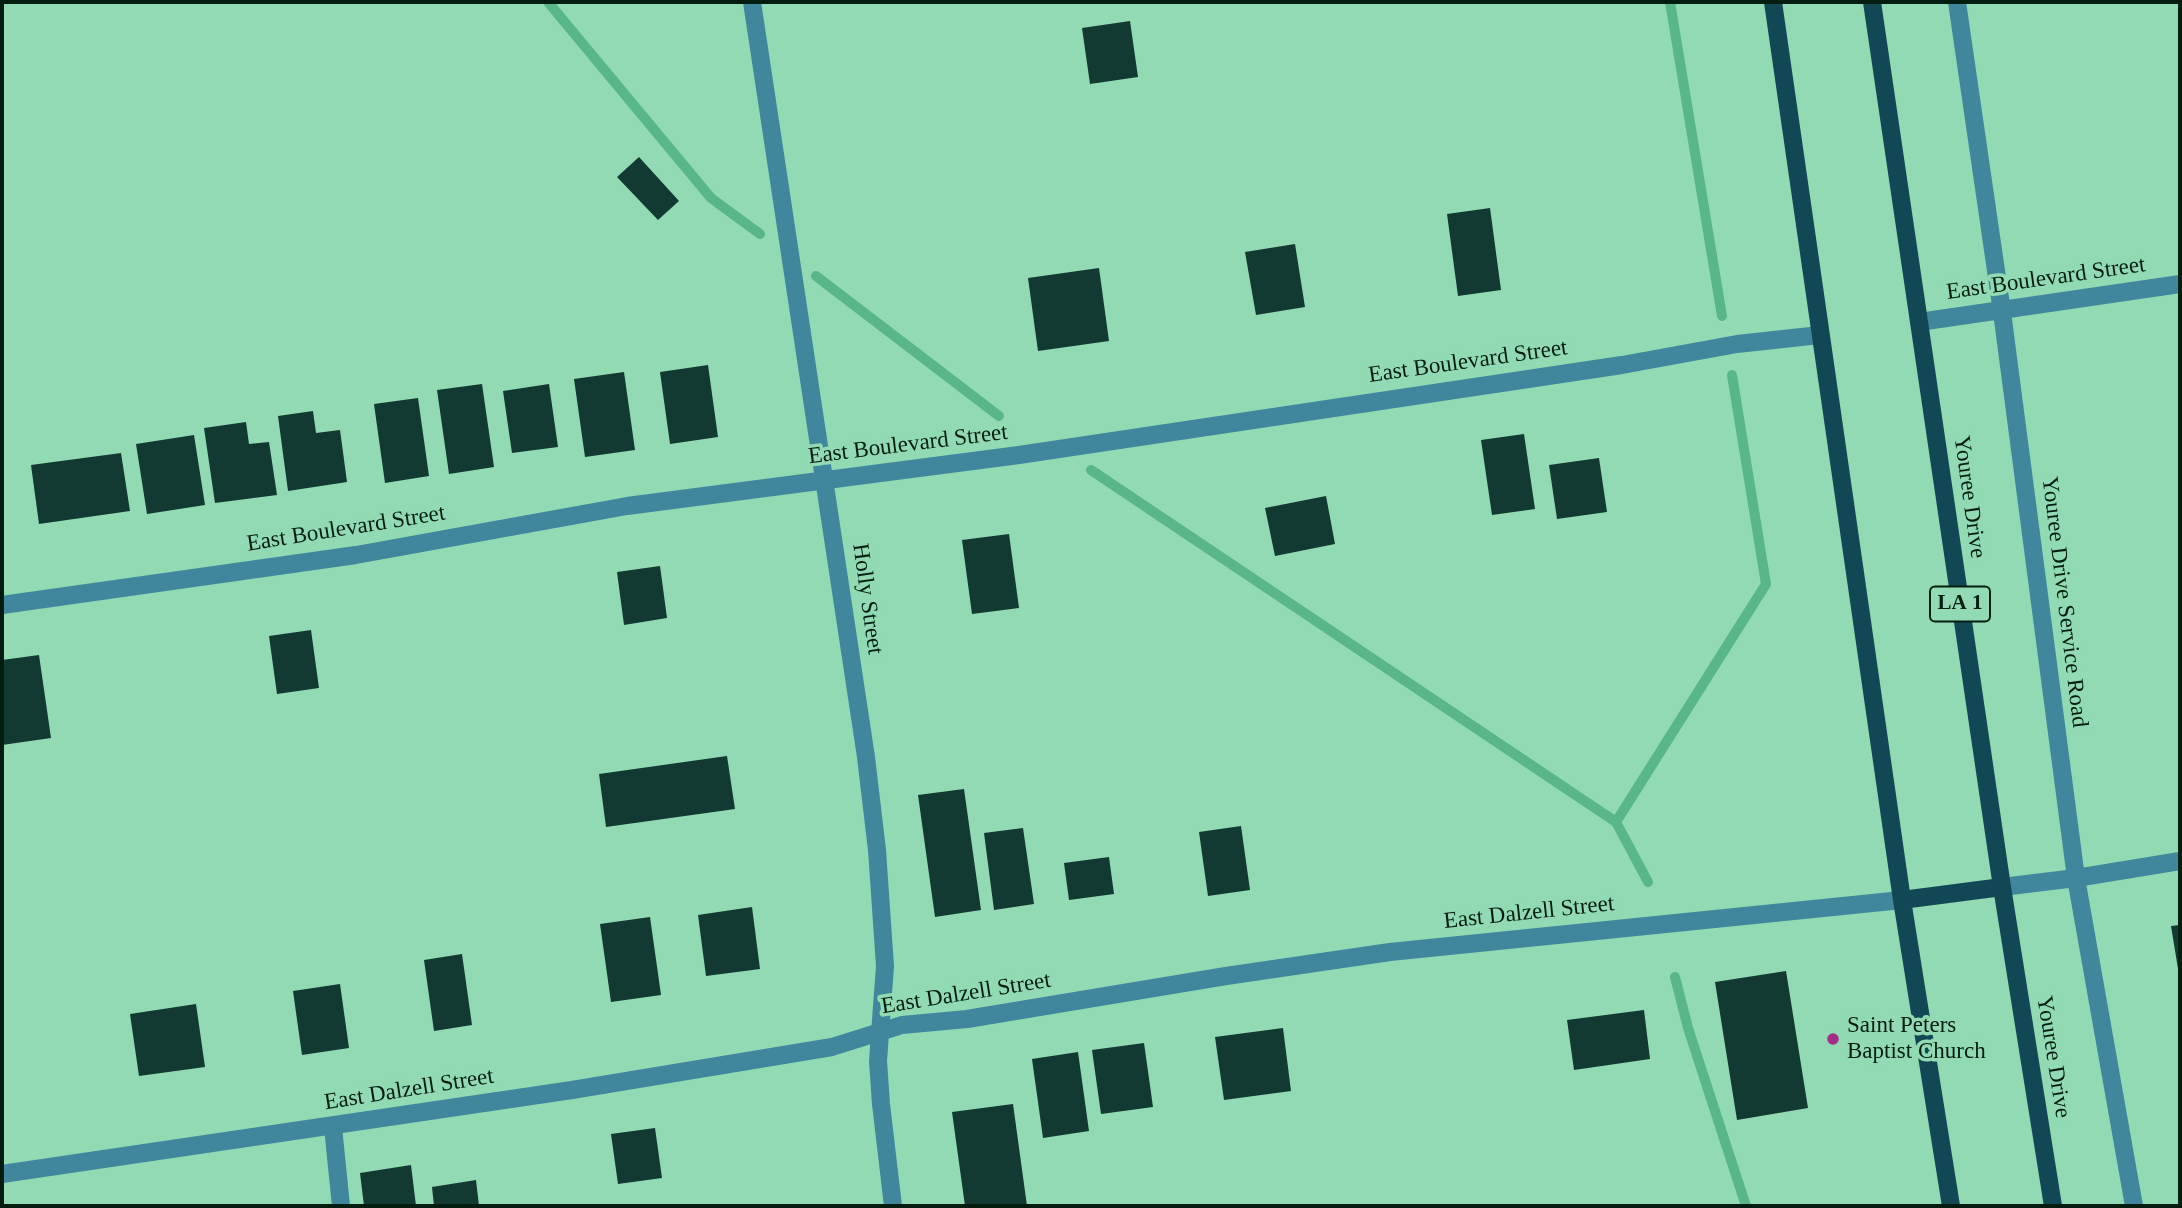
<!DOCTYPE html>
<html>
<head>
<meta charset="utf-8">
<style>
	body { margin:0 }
	#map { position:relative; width:2182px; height:1208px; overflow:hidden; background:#91dab3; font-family:"Times New Roman",serif }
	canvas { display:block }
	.frame { position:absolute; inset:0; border:4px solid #011d10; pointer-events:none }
</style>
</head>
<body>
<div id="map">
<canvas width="2182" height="1208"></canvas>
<div class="frame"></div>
</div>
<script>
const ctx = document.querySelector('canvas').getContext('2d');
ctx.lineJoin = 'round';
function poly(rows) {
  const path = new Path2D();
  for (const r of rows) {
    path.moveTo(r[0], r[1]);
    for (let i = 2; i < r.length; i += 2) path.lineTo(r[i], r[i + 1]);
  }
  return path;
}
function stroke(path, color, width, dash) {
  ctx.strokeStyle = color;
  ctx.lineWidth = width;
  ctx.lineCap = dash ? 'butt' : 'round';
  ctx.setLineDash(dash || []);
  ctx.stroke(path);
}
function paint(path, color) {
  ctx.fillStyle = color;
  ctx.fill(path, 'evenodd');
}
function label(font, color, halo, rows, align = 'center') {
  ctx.font = font + ' "Times New Roman",serif';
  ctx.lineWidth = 7;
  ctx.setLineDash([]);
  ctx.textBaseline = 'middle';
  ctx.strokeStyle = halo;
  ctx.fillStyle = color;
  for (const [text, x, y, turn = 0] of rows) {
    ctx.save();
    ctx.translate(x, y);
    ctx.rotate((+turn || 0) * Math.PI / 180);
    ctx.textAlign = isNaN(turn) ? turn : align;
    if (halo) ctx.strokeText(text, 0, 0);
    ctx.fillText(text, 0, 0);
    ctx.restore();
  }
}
const stream = poly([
	[548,2,711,198,760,234],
	[1670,2,1722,316],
	[816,276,999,416],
	[1091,470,1616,822,1648,882],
	[1616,822,1766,584,1732,375],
	[1675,977,1688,1028,1746,1206]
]);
const building = poly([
	[1130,21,1138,77,1090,84,1082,28],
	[639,157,679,201,658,220,617,177],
	[1490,208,1501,290,1458,296,1447,214],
	[1295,244,1305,307,1256,315,1245,252],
	[1099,268,1109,341,1038,351,1028,278],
	[708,365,718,437,670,444,660,372],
	[624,372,635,450,585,457,574,379],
	[482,384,494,467,449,474,437,390],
	[549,384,558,447,512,453,503,391],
	[418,398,429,476,385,483,374,404],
	[313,411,316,433,340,430,347,482,288,491,278,416],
	[246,422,249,444,269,442,277,495,215,503,204,428],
	[1524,434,1535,509,1492,515,1481,440],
	[194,435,205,505,147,514,136,444],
	[121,453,130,511,39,524,31,465],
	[1599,458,1607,512,1557,519,1549,465],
	[1326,496,1335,544,1275,556,1265,508],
	[1009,534,1019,608,972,614,962,540],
	[660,566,667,618,624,625,617,572],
	[311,630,319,688,277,694,269,636],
	[39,655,51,738,2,745,2,660],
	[727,756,735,809,606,827,599,774],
	[964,789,981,910,935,917,918,795],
	[1241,826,1250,890,1208,896,1199,832],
	[1023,828,1034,904,994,910,984,833],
	[1109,857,1114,894,1069,900,1064,863],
	[752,907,760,969,706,976,698,915],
	[650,917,661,995,611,1002,600,924],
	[2180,925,2180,975,2179,975,2171,926],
	[462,954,472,1025,434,1031,424,960],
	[1786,971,1808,1108,1737,1120,1715,982],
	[340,984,349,1048,302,1055,293,991],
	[196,1004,205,1067,139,1076,130,1014],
	[1644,1010,1650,1059,1574,1070,1567,1020],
	[1283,1028,1291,1091,1224,1100,1215,1037],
	[1144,1043,1153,1107,1101,1114,1092,1050],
	[1078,1052,1089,1131,1043,1138,1032,1059],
	[1013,1104,1027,1206,965,1206,952,1112],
	[655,1128,662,1178,618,1184,611,1134],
	[411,1165,416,1206,364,1206,360,1173],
	[476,1180,479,1206,434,1206,432,1187]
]);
const minor = poly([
	[752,2,866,757,877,850,885,966,878,1061,881,1104,893,1206],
	[1957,2,2002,312,2076,878,2134,1206],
	[1919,322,2180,284],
	[2,605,356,555,627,506,1019,455,1622,365,1737,344,1820,335],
	[2002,887,2076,878,2180,861],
	[333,1127,341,1206],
	[2,1174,572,1090,832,1047,902,1025,967,1019,1226,976,1390,952,1902,900]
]);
const major = poly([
	[1773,2,1902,900,1951,1206],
	[1872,2,2002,887,2053,1206],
	[1902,900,2002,887]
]);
const markers = [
	[1833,1039,7,"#a42d85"]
];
const shields = [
	[1960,604,60]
];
const shieldNames = [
	["LA 1",1960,604]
];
const streetNames = [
	["East Boulevard Street",2046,279,-8],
	["East Boulevard Street",1468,362,-8],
	["East Boulevard Street",908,445,-7],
	["Youree Drive",1969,497,82],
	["East Boulevard Street",346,529,-9],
	["Holly Street",867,599,82],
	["Youree Drive Service Road",2064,602,83],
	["East Dalzell Street",1529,913,-6],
	["East Dalzell Street",966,994,-9],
	["Youree Drive",2053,1057,81],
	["East Dalzell Street",409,1090,-9]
];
const poiNames = [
	["Saint Peters",1847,1026],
	["Baptist Church",1847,1052]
];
stroke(stream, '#58b688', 10);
paint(building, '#123932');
stroke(minor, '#40879d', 18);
stroke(major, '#124756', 18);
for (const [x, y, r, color] of markers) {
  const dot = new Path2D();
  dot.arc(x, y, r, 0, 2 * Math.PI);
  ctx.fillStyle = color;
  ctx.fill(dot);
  stroke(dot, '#91dab3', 2.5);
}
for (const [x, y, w] of shields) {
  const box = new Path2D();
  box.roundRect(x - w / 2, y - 17.5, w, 35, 5);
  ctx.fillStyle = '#91dab3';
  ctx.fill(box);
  stroke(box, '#011d10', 2);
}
label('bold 21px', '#011d10', null, shieldNames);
label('23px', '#011d10', '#91dab3', streetNames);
label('23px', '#011d10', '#91dab3', poiNames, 'left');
</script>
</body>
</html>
